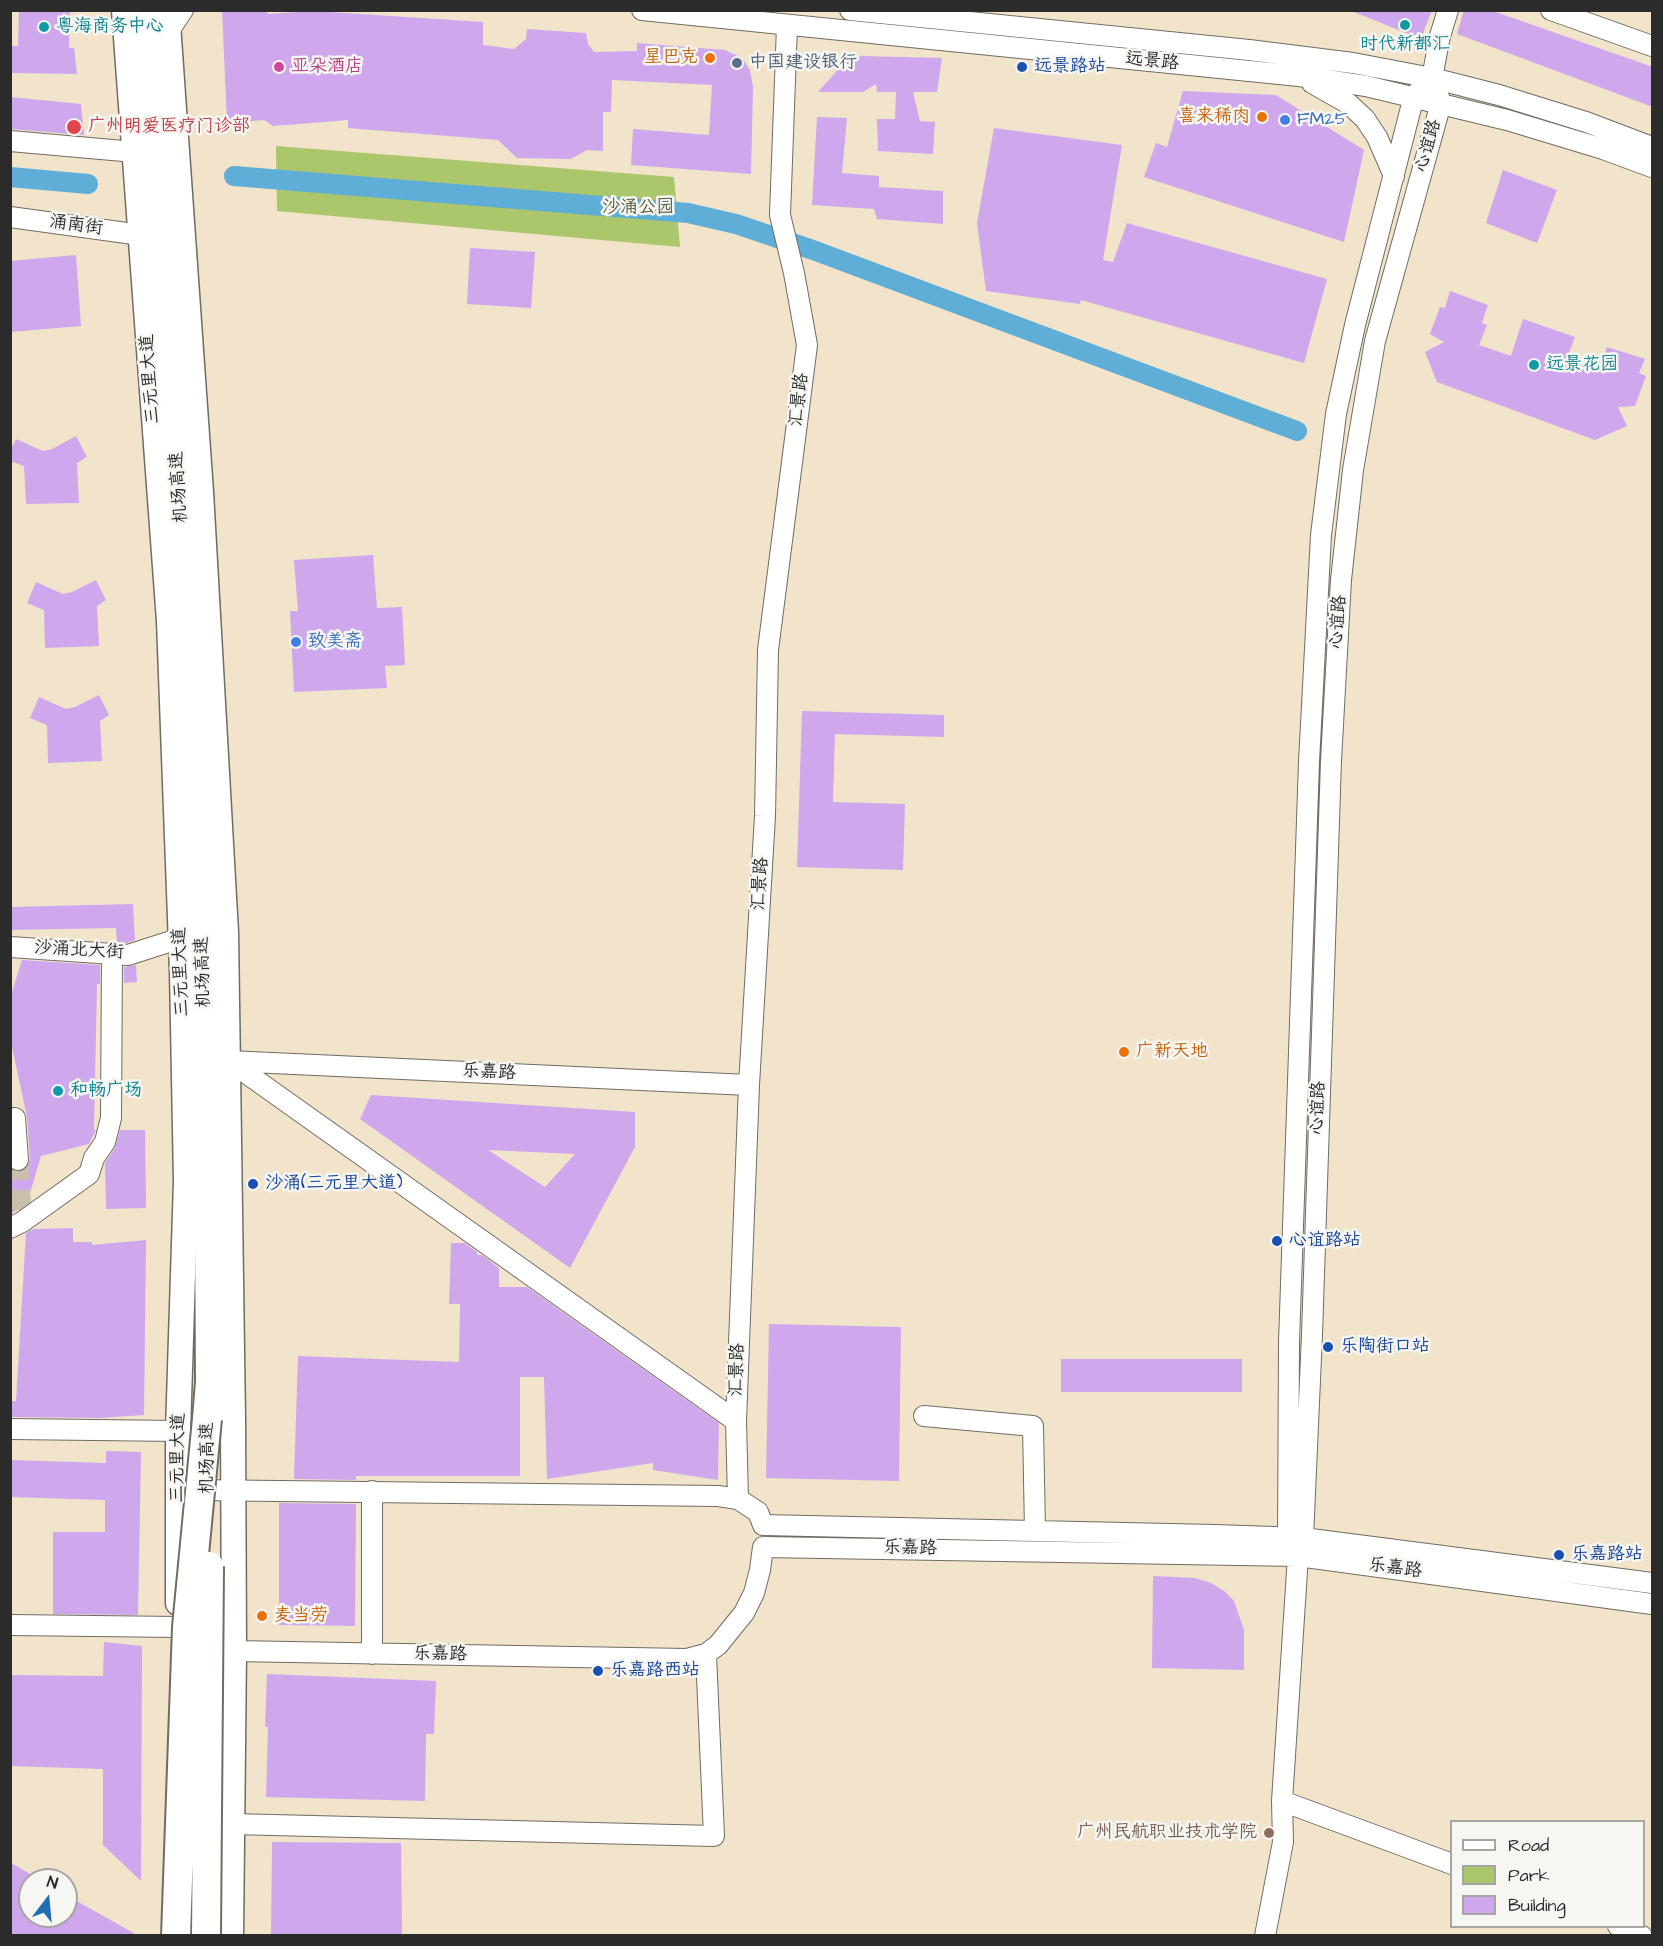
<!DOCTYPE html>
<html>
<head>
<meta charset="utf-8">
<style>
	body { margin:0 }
	#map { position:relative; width:1663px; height:1946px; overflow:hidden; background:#f1e4cb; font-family:"Architects Daughter",sans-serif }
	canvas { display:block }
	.frame { position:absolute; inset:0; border:12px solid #2b2b2b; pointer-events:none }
	.legend { position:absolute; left:1450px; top:1820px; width:195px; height:108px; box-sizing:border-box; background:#f6f6f2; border:2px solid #a5a5a2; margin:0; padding:8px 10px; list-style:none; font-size:18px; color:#2b2b2b }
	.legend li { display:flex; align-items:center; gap:12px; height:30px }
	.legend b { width:30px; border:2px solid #a5a5a2 }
	.north { position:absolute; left:18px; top:1868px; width:60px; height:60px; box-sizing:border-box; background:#f6f6f2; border:2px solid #a5a5a2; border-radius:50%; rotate:16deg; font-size:16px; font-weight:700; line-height:24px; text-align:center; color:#2b2b2b }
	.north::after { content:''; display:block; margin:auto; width:21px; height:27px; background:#1f6fb2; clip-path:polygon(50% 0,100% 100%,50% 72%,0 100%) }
</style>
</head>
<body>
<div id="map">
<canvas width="1663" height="1946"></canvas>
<div class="frame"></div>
<ul class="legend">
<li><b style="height:8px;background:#fff"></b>Road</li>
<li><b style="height:16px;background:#acc66b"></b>Park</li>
<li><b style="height:16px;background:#cea7ed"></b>Building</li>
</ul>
<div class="north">N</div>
</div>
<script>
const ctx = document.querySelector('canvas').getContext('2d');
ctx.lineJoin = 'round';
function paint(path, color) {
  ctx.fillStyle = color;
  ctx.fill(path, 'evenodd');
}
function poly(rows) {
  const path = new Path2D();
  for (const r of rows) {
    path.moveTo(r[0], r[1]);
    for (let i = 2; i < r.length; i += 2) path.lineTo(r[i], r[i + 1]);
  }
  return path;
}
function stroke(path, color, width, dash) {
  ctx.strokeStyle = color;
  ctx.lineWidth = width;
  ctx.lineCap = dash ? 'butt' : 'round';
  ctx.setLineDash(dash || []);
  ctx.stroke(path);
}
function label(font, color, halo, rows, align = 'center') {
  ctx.font = font + ' "Architects Daughter","LXGW WenKai TC",sans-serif';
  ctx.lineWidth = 5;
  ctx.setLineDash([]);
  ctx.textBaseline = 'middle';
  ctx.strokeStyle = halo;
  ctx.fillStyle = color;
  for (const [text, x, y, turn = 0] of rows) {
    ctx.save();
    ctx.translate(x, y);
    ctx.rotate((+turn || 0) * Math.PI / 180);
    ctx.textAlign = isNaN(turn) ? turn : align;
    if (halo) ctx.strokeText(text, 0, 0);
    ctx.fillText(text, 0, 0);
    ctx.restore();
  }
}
const green = poly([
	[276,146,674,177,680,247,277,211]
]);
const canal = poly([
	[234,176,688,213,736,224,813,250,1297,431],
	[10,177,88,184]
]);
const building = poly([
	[19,10,70,10,69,48,74,48,77,74,10,73,10,46,18,46],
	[222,10,266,10,268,14,330,10,330,12,483,22,483,45,514,49,526,39,527,29,586,33,588,44,594,52,637,51,637,43,725,50,742,58,750,70,753,87,751,174,631,165,633,129,709,135,712,85,612,80,611,112,603,112,603,151,587,150,571,159,517,158,498,140,348,128,348,120,273,126,264,120,227,123],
	[1349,10,1432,10,1421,39],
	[1464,10,1490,10,1653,67,1653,107,1457,34],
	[861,56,942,58,937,92,913,92,920,121,935,122,933,154,878,151,877,119,895,119,896,92,877,92,876,84,863,92,818,92,844,63],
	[1183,91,1276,95,1364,150,1344,242,1144,177,1156,143,1167,147],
	[10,97,81,104,84,135,10,129],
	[817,117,847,118,842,173,879,176,879,187,943,191,943,224,877,219,874,209,812,205],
	[994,128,1122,145,1103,260,1113,262,1127,223,1327,279,1304,363,1081,300,1080,304,986,291,977,223],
	[1503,170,1557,190,1537,243,1486,223],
	[470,248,535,252,531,308,467,304],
	[76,255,81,326,10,332,10,261],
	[1450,291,1488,305,1482,323,1487,325,1479,345,1511,356,1523,319,1575,337,1566,361,1594,369,1596,361,1602,362,1607,347,1645,359,1639,373,1646,376,1635,406,1618,407,1627,426,1595,440,1437,382,1425,352,1444,342,1430,334,1440,307,1445,308],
	[76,436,87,457,77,463,79,503,26,504,24,466,10,461,10,451,16,439,43,451,52,449],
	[373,555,377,608,402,607,405,665,385,666,387,688,294,692,290,611,298,611,294,560],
	[96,580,106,600,97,606,99,646,45,648,44,610,27,603,36,582,63,594,72,592],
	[99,695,109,715,100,721,102,761,48,763,47,725,30,718,39,697,66,709,75,707],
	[802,711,944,715,944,737,835,734,833,802,905,804,903,870,797,867],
	[133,904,135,940,127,943,117,942,116,928,10,930,10,907],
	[22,960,100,965,100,984,97,984,94,1130,96,1130,89,1144,41,1156,27,1203,10,1214,10,1169,18,1172,24,1170,28,1166,30,1159,27,1117,10,1038,10,998],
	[136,965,137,982,124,983,124,967],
	[371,1095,635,1112,635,1147,570,1268,360,1119],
	[488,1150,575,1154,545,1187],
	[120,1130,145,1130,146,1208,106,1209,105,1163,115,1148],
	[73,1228,73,1242,92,1242,92,1245,146,1240,144,1415,99,1418,10,1417,10,1401,16,1401,26,1233,33,1229],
	[451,1243,465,1243,477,1252,477,1255,482,1255,499,1268,499,1287,527,1287,719,1423,718,1480,653,1470,653,1463,547,1479,544,1377,520,1377,520,1476,356,1476,356,1480,294,1479,298,1356,459,1362,460,1304,449,1304],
	[769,1324,901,1327,899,1481,766,1478],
	[1061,1359,1242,1359,1242,1392,1061,1392],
	[106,1451,141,1452,138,1615,53,1614,53,1532,105,1532,105,1500,10,1497,10,1460,106,1463],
	[279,1503,356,1504,355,1626,279,1625],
	[1153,1576,1195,1578,1211,1583,1224,1591,1234,1601,1244,1630,1244,1670,1152,1668],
	[104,1642,142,1646,141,1881,103,1845,103,1769,10,1766,10,1675,103,1676],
	[267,1674,436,1681,434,1734,426,1734,425,1801,266,1797,268,1727,265,1727],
	[272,1842,401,1843,402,1935,271,1935],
	[10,1862,30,1874,30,1916,66,1916,66,1895,137,1935,10,1935]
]);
const minorTunnel = poly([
	[18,1160,22,1222]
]);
const minor = poly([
	[642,10,1299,76,1366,86,1507,120,1603,149,1652,167],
	[850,10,1249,50,1353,63,1432,78,1499,95,1586,122,1652,147],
	[1551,10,1652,46],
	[169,31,183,10],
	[1432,78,1440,36,1448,10],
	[1312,83,1349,104,1365,119,1377,137,1394,176],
	[10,141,135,152],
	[10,217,141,235],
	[10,947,128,955,181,938],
	[229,1061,736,1421],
	[229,1061,749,1085],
	[15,1118,18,1160],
	[10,1228,22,1222,89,1174,94,1158,105,1142,111,1118,112,955],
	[924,1416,1033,1426,1035,1531],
	[10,1429,178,1431],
	[190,1490,718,1496,738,1499,758,1512,763,1525,1215,1535,1303,1538,1652,1583],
	[738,1499,736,1421,749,1085,765,816,768,650,807,345,794,273,780,215,787,26],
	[1298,1556,1288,1538,1289,1342,1309,762,1321,535,1336,414,1355,325,1414,96,1432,78],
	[10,1625,178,1627],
	[234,1651,687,1659,706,1654,718,1645,744,1613,754,1593,760,1570,763,1547,1298,1556,1652,1604],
	[372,1654,372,1491],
	[1282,1801,1452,1864],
	[232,1824,714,1836,706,1654],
	[1618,1926,1642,1936],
	[1265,1936,1283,1842,1282,1801,1298,1556,1303,1538,1312,1335,1331,761,1341,580,1353,470,1375,341,1441,103,1432,78]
]);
const major = poly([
	[124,10,169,621,182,972,186,1181,178,1431,178,1603],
	[167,10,201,492,226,932,233,1420,234,1651,231,1936]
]);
const highway = poly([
	[147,10,183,525,203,932,209,1217,210,1382,207,1419]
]);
const highwayBridge = poly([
	[176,1936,187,1627,207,1419],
	[206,1936,209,1566]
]);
const markers = [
	[1405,25,6,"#0f9aa8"],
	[44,27,6,"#0f9aa8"],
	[710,58,6,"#e8710a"],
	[737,63,6,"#5c6f8a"],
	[279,67,6,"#d1479c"],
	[1022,67,6,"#1a4fb4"],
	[1262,117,6,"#e8710a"],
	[1285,120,6,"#3f7fe0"],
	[74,127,8,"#e0444e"],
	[1534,365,6,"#0f9aa8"],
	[296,642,6,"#3f7fe0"],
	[1124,1052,6,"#e8710a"],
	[58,1091,6,"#0f9aa8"],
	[253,1184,6,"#1a4fb4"],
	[1277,1241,6,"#1a4fb4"],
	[1328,1347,6,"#1a4fb4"],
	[1559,1555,6,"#1a4fb4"],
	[262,1616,6,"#e8710a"],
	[598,1671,6,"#1a4fb4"],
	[1269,1833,6,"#8d6e63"]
];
const cultureNames = [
	["粤海商务中心",56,27],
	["时代新都汇",1405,45,"center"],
	["远景花园",1546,365],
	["和畅广场",70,1091]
];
const foodNames = [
	["星巴克",698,58],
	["喜来稀肉",1250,117],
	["广新天地",1136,1052,"left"],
	["麦当劳",274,1616,"left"]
];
const streetNames = [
	["远景路",1152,62,6],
	["心谊路",1429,146,-74],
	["涌南街",76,226,8],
	["三元里大道",151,379,-94],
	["汇景路",800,400,-83],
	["机场高速",180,487,-94],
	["心谊路",1339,622,-86],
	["汇景路",761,884,-86],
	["沙涌北大街",79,951,3],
	["三元里大道",182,972,-92],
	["机场高速",204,972,-92],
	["乐嘉路",489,1073,3],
	["心谊路",1319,1108,-88],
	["汇景路",738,1370,-88],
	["三元里大道",179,1458,-89],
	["机场高速",208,1458,-90],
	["乐嘉路",910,1549,1],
	["乐嘉路",1395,1569,8],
	["乐嘉路",440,1655,1]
];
const serviceNames = [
	["中国建设银行",749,63]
];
const hotelNames = [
	["亚朵酒店",291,67]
];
const transitNames = [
	["远景路站",1034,67],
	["沙涌(三元里大道)",265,1184],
	["心谊路站",1289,1241],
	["乐陶街口站",1340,1347],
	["乐嘉路站",1571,1555],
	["乐嘉路西站",610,1671]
];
const shopNames = [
	["FM25",1297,120],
	["致美斋",308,642]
];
const healthNames = [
	["广州明爱医疗门诊部",88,127]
];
const parkNames = [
	["沙涌公园",638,208]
];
const educationNames = [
	["广州民航职业技术学院",1257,1833]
];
paint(green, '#acc66b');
stroke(canal, '#5eaed8', 20);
paint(building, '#cea7ed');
stroke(minorTunnel, '#c9bfab', 20, [20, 10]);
stroke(minor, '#706c63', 22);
stroke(major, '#706c63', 27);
stroke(highway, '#706c63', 32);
stroke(minor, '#fff', 20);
stroke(major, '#fff', 24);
stroke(highway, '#fff', 28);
stroke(highwayBridge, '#706c63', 32, []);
stroke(highwayBridge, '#fff', 28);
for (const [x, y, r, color] of markers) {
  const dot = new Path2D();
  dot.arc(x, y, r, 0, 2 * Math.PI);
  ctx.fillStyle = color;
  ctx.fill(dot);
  stroke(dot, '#f6f6f2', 2);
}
label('18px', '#0d838f', '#f6f6f2', cultureNames, 'left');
label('18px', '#c56008', '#f6f6f2', foodNames, 'right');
label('18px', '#2b2b2b', '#f6f6f2', streetNames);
label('18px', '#4e5e75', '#f6f6f2', serviceNames, 'left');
label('18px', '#b23c85', '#f6f6f2', hotelNames, 'left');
label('18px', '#164399', '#f6f6f2', transitNames, 'left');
label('18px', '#366cbe', '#f6f6f2', shopNames, 'left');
label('18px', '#be3a42', '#f6f6f2', healthNames, 'left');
label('18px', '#525a3e', '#f6f6f2', parkNames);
label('18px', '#785e54', '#f6f6f2', educationNames, 'right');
</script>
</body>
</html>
